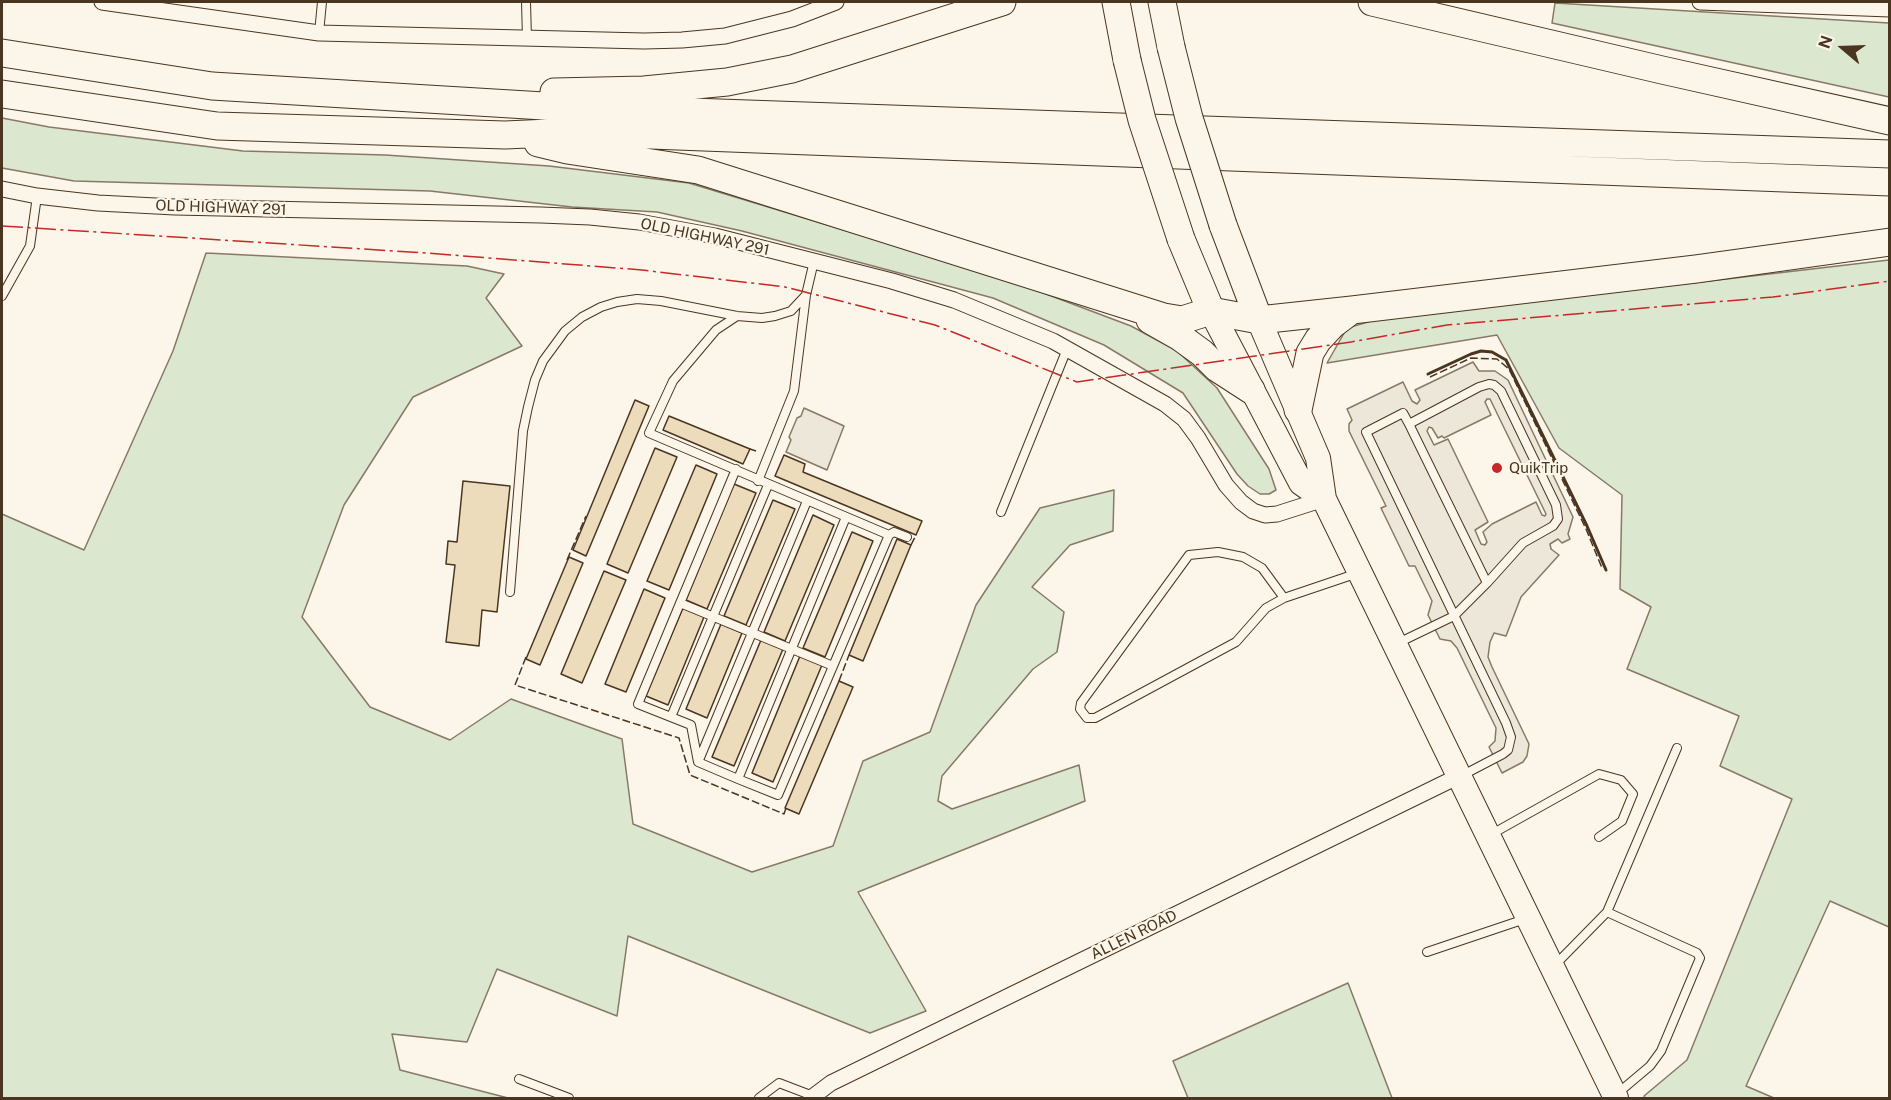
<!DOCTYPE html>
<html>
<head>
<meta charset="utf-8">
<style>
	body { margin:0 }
	#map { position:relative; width:1891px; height:1100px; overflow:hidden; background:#fbf6e9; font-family:"Public Sans",sans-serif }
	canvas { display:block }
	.frame { position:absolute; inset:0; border:3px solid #4a3520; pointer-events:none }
	.north { position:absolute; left:1813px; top:18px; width:60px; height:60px; -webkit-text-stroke:4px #fbf6e9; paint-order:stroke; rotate:289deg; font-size:16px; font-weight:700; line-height:24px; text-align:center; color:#4a3520 }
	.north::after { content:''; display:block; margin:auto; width:21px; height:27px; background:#4a3520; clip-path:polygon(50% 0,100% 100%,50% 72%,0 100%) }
</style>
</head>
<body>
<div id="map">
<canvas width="1891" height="1100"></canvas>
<div class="frame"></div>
<div class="north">N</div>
</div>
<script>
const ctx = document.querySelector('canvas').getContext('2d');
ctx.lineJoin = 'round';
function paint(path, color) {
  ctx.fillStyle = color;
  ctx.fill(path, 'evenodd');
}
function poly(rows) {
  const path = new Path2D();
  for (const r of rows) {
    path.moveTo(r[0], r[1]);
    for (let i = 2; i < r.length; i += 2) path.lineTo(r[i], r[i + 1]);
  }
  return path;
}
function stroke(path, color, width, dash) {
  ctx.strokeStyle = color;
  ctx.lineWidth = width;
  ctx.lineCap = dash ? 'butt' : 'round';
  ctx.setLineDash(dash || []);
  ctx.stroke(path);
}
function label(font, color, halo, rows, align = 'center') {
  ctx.font = font + ' "Public Sans",sans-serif';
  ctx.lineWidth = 4.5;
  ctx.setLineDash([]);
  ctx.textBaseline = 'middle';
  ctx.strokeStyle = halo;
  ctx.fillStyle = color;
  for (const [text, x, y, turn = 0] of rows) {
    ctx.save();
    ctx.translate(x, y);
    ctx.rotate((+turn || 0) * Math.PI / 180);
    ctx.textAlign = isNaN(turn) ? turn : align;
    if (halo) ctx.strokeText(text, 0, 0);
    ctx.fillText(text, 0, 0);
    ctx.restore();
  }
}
const green = poly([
	[1555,3,1889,23,1889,97,1552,23,1555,3],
	[2,118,49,127,243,151,385,155,549,166,689,183,1009,280,1131,326,1177,351,1217,388,1269,469,1276,490,1269,494,1260,494,1248,486,1237,474,1183,393,1104,345,993,298,742,231,657,212,572,207,430,191,74,181,2,168,2,118],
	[206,253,467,266,504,274,486,298,522,346,413,397,344,505,302,617,370,707,450,740,511,699,622,739,633,824,752,872,833,846,863,761,930,732,976,605,1040,508,1114,490,1113,531,1070,545,1032,587,1064,612,1057,652,1033,669,942,776,938,801,952,809,1079,765,1085,801,858,892,926,1011,870,1033,628,936,617,1016,497,969,467,1042,392,1034,400,1070,508,1098,2,1098,2,514,84,550,173,351,206,253],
	[1889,260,1889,927,1830,901,1746,1086,1774,1098,1645,1098,1644,1096,1687,1060,1792,799,1720,766,1739,716,1627,669,1651,607,1620,589,1622,495,1559,448,1497,335,1327,363,1347,328,1375,320,1889,260],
	[1348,983,1392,1098,1188,1098,1173,1061,1348,983]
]);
const parking = poly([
	[1473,362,1479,371,1495,371,1508,380,1573,517,1568,534,1570,539,1562,543,1558,539,1550,544,1551,549,1559,555,1521,597,1506,636,1494,633,1490,642,1488,657,1492,667,1529,744,1527,756,1523,762,1502,773,1489,747,1495,741,1496,728,1457,648,1451,641,1440,639,1428,615,1432,601,1415,566,1409,566,1381,508,1386,506,1349,431,1349,424,1352,420,1347,409,1403,382,1412,401,1417,404,1420,400,1415,390,1473,362],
	[1487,399,1490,399,1546,514,1545,516,1542,515,1536,502,1492,524,1483,532,1487,542,1485,545,1481,544,1475,530,1488,522,1448,439,1434,445,1427,431,1429,427,1432,428,1438,438,1442,436,1444,438,1491,415,1485,402,1487,399],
	[804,408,844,426,827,470,786,452,791,440,789,437,797,418,801,416,804,408]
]);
const building = poly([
	[635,400,649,406,586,556,573,550,635,400],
	[669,416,750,449,743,464,663,430,669,416],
	[655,448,677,457,628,573,607,564,655,448],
	[784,455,805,464,803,472,922,521,916,535,775,476,784,455],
	[696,465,717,474,669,590,647,581,696,465],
	[463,481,510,486,497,612,482,610,479,646,446,642,455,565,446,564,448,541,457,542,463,481],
	[734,484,756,493,707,609,686,600,734,484],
	[773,500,795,509,746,625,724,616,773,500],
	[813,515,834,525,785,641,764,632,813,515],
	[852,532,873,541,825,657,803,648,852,532],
	[897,539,911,545,863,661,849,655,897,539],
	[569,557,583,563,540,665,526,659,569,557],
	[604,571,626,580,582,683,561,674,604,571],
	[644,589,665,598,626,692,605,684,644,589],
	[683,608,704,617,668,705,646,696,683,608],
	[721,624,742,633,707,718,686,709,721,624],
	[761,640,783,649,734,766,712,757,761,640],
	[800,656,822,665,773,782,752,773,800,656],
	[839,681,853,687,799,814,785,808,839,681]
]);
const lane = poly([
	[526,2,527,39],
	[319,33,322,2],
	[2,296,30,246,37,196],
	[737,316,716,330,673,381,649,433,889,535,894,532,907,537],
	[1409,424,1403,413,1366,432,1506,723,1511,737,1508,750,1503,754,1461,776],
	[736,469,638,704,691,725,698,762,738,779,778,795,889,535],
	[758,481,794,391,806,295,814,261],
	[1001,512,1067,349],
	[510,592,523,431,528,407,535,380,543,361,565,331,582,317,601,307,617,302,637,299,661,301,737,316,762,318,775,316,791,311,806,295],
	[1284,598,1262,568,1243,557,1218,552,1189,555,1081,703,1080,709,1087,718,1095,718,1236,642,1266,608,1284,598,1358,573],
	[680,603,833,666],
	[1398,643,1454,616,1487,583,1523,543,1553,526,1558,519,1556,505,1501,391,1494,385,1489,384,1479,387,1409,424,1487,583],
	[671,717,768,485],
	[699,760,807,501],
	[738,779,846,517],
	[1490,835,1599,774,1621,780,1633,794,1622,821,1599,837],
	[1607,912,1677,748],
	[1427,952,1525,919],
	[1554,966,1607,912,1697,953,1700,958,1661,1051,1650,1066,1618,1093],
	[519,1079,569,1098],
	[759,1098,779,1083,813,1096]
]);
const street = poly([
	[102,2,319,33,644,41,682,40,725,36,792,19,836,2],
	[1700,2,1890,9],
	[2,189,37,196,98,203,175,207,541,215,590,217,639,222,715,236,892,281,954,300,1053,341,1165,404,1184,419,1198,438,1226,485,1241,502,1253,511,1265,515,1277,514,1324,499],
	[811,1098,831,1083,1459,776]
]);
const primary = poly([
	[1211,311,1301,483,1324,499],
	[1259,320,1318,458,1324,499,1616,1098]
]);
const highway = poly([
	[1116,2,1127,60],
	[1162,2,1171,47],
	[1372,2,1662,70,1890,121],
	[2,53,212,86,577,108,1890,154],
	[554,92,644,90,727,82,792,69,1002,2],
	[2,94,217,126,505,135,572,132,1890,182],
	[538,143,567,150,698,170,1164,317,1182,320,1211,311,1259,320,1352,310,1696,269,1890,242],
	[1223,225,1259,320],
	[1181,239,1211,311],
	[1150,320,1180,337,1202,353,1217,368,1251,390],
	[1298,410,1310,353,1318,340,1332,325,1352,310]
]);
const highwayBridge = poly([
	[1171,47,1189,118,1223,225],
	[1127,60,1142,120,1181,239]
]);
const fence = poly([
	[1430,377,1471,358,1497,359,1509,369,1586,529,1602,568],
	[750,449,756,451],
	[911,545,916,535],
	[567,560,586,516],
	[526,657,515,685,679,738,690,775,784,814,786,808],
	[839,681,849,655]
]);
const wall = poly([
	[1428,374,1471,354,1481,351,1492,352,1506,360,1587,526,1606,570]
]);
const power = poly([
	[2,226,426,253,642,270,785,287,935,325,1077,382,1351,342,1447,325,1773,297,1890,281]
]);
const markers = [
	[1497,468,6,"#c62828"]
];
const streetNames = [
	["OLD HIGHWAY 291",221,208,2],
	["OLD HIGHWAY 291",705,237,12],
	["ALLEN ROAD",1134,935,-26]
];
const poiNames = [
	["QuikTrip",1509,468]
];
paint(green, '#dce7d0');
stroke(green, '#887966', 1.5);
paint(parking, '#ede7d9');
stroke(parking, '#887966', 1.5);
paint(building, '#ecdcbc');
stroke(building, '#4a3520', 1.5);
stroke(lane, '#4a3520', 10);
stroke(street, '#4a3520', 17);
stroke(primary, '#4a3520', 26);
stroke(highway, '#4a3520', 29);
stroke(lane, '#fbf6e9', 8);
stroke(street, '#fbf6e9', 15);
stroke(primary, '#fbf6e9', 24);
stroke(highway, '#fbf6e9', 27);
stroke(highwayBridge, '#4a3520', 29, []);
stroke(highwayBridge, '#fbf6e9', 27);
stroke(fence, '#4a3520', 1.5, [8, 3]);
stroke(wall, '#4a3520', 3);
stroke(power, '#c62828', 1.5, [21, 4.5, 3, 4.5]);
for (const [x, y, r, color] of markers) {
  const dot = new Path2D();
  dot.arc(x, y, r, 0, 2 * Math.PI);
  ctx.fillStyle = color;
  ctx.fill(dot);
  stroke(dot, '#fbf6e9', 2);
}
label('15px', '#4a3520', '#fbf6e9', streetNames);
label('15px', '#4a3520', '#fbf6e9', poiNames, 'left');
</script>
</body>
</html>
